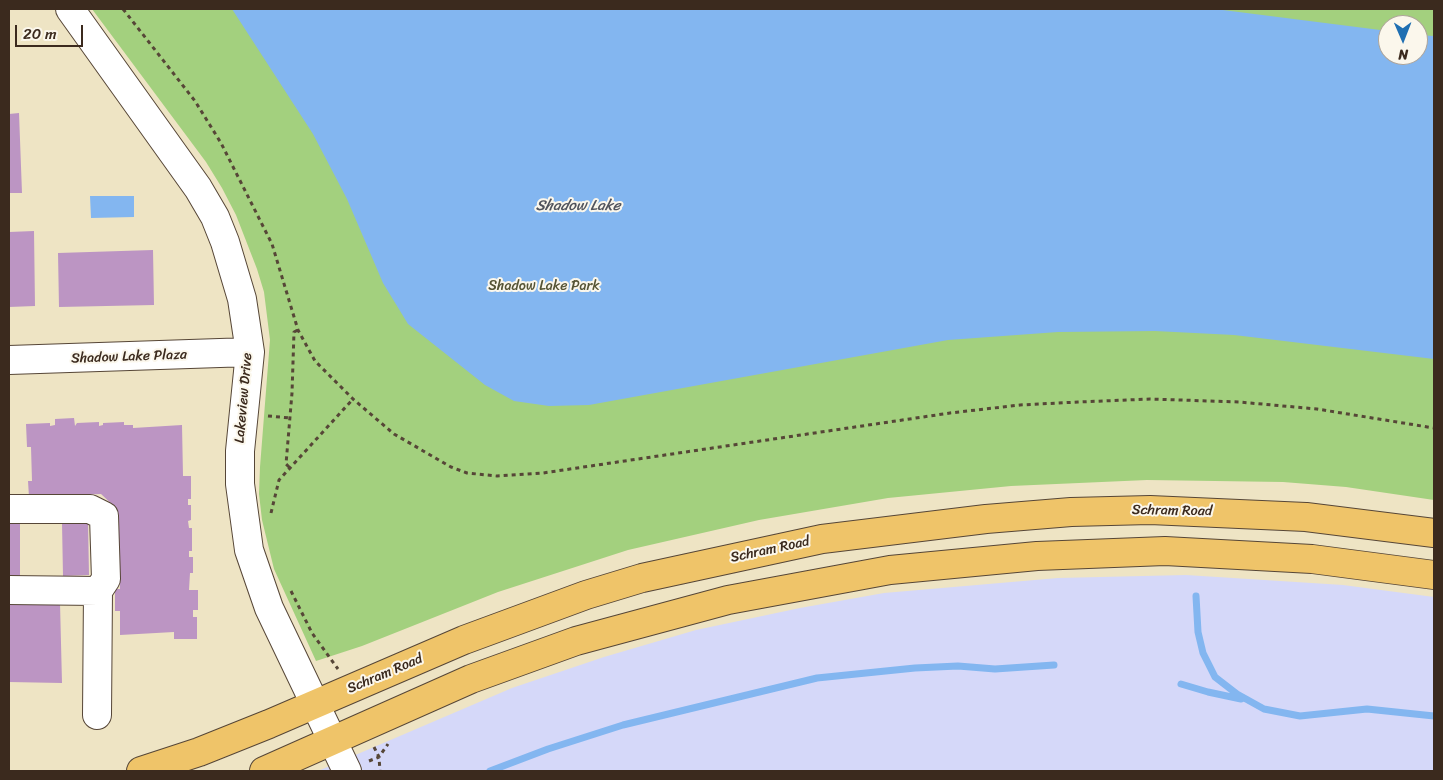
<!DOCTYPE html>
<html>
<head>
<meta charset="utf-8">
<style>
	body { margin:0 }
	#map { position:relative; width:1443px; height:780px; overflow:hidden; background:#eee4c4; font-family:Sriracha,sans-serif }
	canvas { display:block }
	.frame { position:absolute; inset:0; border:10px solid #3b2a1e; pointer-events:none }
	.north { position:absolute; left:1378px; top:15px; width:50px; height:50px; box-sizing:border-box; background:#fbf7ec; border:1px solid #aea59a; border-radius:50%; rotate:179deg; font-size:14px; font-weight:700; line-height:20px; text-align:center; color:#3b2a1e }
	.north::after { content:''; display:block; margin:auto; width:18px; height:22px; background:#1f6fb2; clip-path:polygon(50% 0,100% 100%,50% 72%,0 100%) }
	.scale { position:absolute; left:15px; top:25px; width:68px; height:22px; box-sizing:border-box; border:2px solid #3b2a1e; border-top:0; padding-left:6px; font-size:15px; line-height:18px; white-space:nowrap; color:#3b2a1e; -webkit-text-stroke:4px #fbf7ec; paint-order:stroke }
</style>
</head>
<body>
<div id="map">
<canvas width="1443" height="780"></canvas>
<div class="frame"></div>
<div class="north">N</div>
<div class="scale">20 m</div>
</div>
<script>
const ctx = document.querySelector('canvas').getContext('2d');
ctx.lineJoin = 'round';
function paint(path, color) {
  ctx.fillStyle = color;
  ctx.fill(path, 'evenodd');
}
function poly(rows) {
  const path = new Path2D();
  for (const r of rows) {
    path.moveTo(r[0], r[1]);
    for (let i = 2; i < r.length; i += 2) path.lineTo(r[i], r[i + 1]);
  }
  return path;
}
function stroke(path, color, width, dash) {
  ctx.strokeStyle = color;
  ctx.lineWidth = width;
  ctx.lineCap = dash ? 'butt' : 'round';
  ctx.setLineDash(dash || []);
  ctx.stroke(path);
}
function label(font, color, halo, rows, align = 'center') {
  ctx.font = font + ' Sriracha,sans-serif';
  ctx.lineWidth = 4;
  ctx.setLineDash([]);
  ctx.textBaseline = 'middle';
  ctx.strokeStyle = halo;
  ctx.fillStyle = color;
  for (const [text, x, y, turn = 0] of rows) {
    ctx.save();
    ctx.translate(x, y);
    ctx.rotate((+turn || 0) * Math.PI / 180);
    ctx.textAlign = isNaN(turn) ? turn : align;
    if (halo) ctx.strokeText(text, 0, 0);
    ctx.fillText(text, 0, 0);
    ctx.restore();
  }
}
const built = poly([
	[1186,575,1343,585,1434,597,1434,771,318,771,512,688,604,657,696,630,800,608,884,593,1058,578]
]);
const green = poly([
	[92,9,1434,9,1434,500,1346,487,1283,482,1147,480,1011,486,888,498,759,520,628,550,498,592,362,646,316,661,274,569,262,520,259,494,260,467,270,340,264,292,257,269,236,215,222,188,206,162],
	[1388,25,1418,25,1418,55,1388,55]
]);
const water = poly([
	[232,9,1215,9,1388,31,1388,55,1418,55,1418,35,1434,36,1434,359,1234,335,1155,331,1058,332,948,340,589,405,549,406,514,401,485,385,408,324,383,283,347,199,313,134],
	[90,196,134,196,134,217,91,218]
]);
const stream = poly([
	[1196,596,1198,632,1203,653,1215,677,1237,694,1264,709,1300,716,1367,709,1434,716],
	[1181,684,1208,692,1241,699],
	[490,771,548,749,623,725,817,678,915,668,958,666,995,669,1054,665]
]);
const building = poly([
	[19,113,22,193,9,193,9,114],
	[34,231,35,306,9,307,9,232],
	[153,250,154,305,59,307,58,253],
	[74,418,75,426,77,423,99,422,99,426,103,425,103,423,124,422,124,425,133,425,133,428,182,425,183,476,191,476,191,499,188,499,188,505,191,505,191,520,188,521,189,528,192,528,192,551,189,551,189,557,193,557,193,573,190,573,189,590,198,590,198,610,193,610,193,617,197,617,197,639,174,639,174,632,120,635,120,611,115,611,115,589,120,589,117,509,101,494,76,495,76,502,29,497,28,481,32,481,31,447,27,447,26,424,50,423,50,426,55,425,55,419],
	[88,522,89,575,63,576,62,523],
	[20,523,20,577,9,577,9,524],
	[9,603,60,603,62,683,9,682]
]);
const path = poly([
	[123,9,195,101,221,143,272,244,298,330,315,361,353,399,394,434,451,467,467,473,497,476,543,473,950,413,1020,405,1078,402,1150,399,1239,402,1317,409,1434,428],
	[268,416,290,418],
	[289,467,286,464,292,393,294,332,298,330],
	[271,513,279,480,353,399],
	[291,591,312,633,338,669],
	[374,747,379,757,380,771],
	[369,761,379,757,388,744]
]);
const minor = poly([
	[70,9,198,188,215,217,225,242,242,299,250,352,240,451,240,484,249,550,269,608,347,771],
	[9,360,250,352],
	[9,509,90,509,104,516,106,579,98,591],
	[9,590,98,591,97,715]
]);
const major = poly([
	[141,771,199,752,269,724,464,640,586,595,642,578,822,539,986,519,1071,512,1150,510,1306,517,1434,533],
	[264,771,471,679,576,641,728,600,890,570,1037,556,1165,551,1312,559,1434,575]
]);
const parkNames = [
	["Shadow Lake Park",544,286]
];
const streetNames = [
	["Shadow Lake Plaza",129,357,-2],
	["Lakeview Drive",244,398,-85],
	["Schram Road",1172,511,1],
	["Schram Road",770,550,-12],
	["Schram Road",385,674,-23]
];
const waterNames = [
	["Shadow Lake",578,206]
];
paint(built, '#d5d8f9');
paint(green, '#a3d07e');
paint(water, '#83b6f0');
stroke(stream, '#83b6f0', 7);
paint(building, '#bc95c3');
stroke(minor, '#564637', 30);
stroke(major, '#564637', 30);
stroke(path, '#564637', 3, [4, 4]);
stroke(minor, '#fff', 28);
stroke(major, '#efc469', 28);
label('14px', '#555436', '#fbf7ec', parkNames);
label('14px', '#3b2a1e', '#fbf7ec', streetNames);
label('italic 15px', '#51545d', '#fbf7ec', waterNames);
</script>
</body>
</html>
